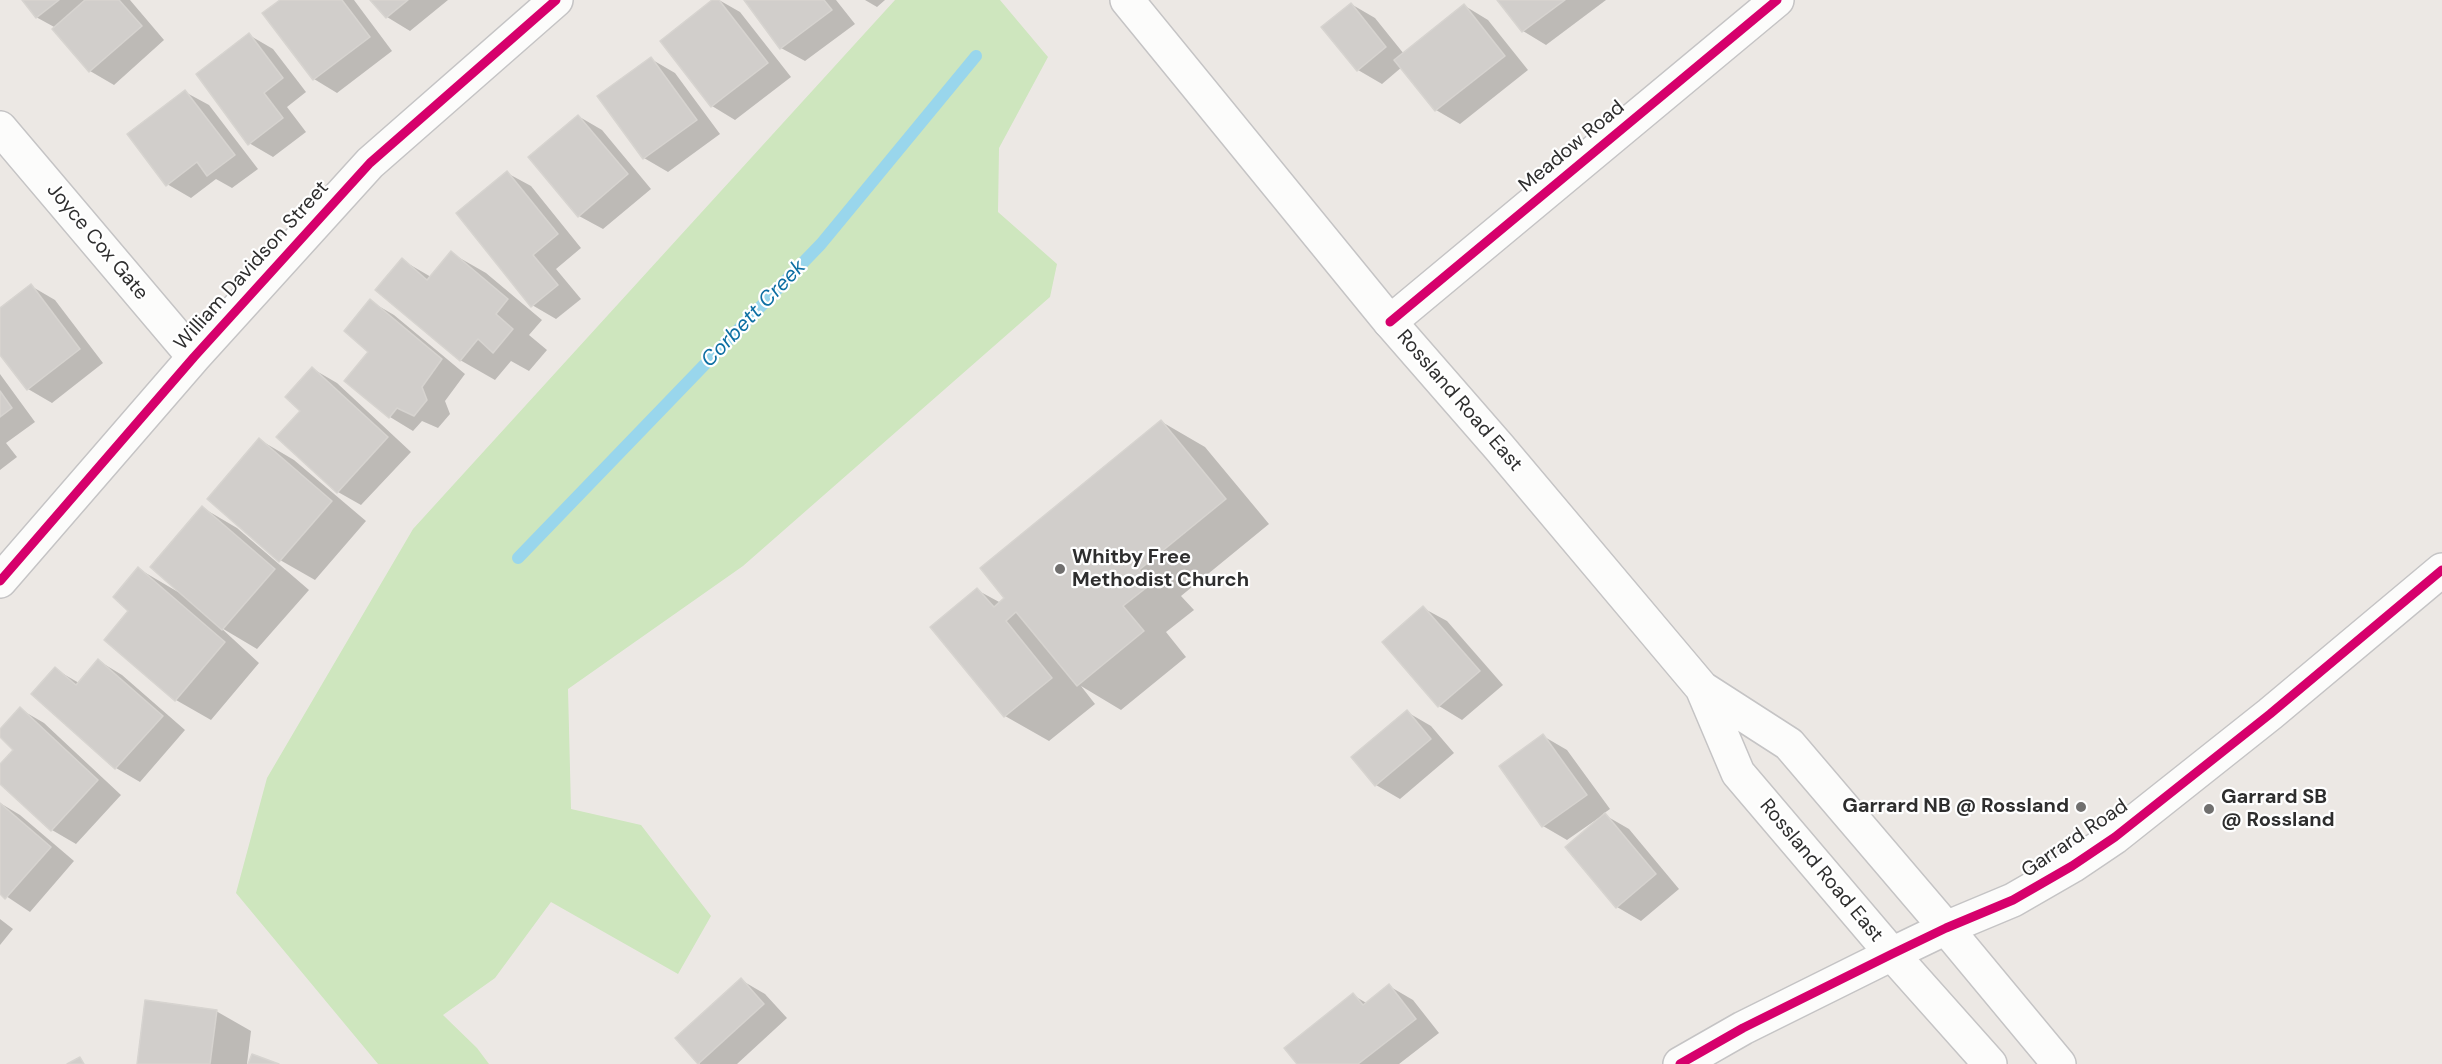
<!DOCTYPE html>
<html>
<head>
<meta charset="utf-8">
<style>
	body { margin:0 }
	canvas { display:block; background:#ece8e4 }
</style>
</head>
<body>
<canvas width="2442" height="1064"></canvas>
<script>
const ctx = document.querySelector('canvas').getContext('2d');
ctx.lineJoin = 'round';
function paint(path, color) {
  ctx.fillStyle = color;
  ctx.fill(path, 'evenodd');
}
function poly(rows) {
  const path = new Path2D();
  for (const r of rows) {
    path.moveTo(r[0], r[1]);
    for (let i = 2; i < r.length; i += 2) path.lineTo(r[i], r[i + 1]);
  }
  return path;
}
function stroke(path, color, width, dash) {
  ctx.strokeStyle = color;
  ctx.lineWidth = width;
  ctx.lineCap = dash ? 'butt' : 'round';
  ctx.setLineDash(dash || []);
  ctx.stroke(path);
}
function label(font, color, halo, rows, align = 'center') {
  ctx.font = font + ' "DM Sans",sans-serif';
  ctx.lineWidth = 4.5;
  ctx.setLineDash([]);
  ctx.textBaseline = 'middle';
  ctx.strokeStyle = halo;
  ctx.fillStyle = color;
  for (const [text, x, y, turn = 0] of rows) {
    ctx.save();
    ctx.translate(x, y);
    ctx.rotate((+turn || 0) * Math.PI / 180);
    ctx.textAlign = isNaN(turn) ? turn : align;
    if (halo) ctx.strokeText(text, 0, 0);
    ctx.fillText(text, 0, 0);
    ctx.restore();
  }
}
const green = poly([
	[895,0,1000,0,1048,57,999,148,998,212,1057,264,1050,297,743,566,568,689,571,809,641,825,711,916,678,974,551,902,495,978,443,1015,477,1048,489,1064,378,1064,236,893,267,778,413,529]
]);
const shadow = poly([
	[23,0,130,0,164,40,114,85,90,71,54,29,56,28,36,17],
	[282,0,354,0,392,51,337,93,314,79],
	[372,0,448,0,410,31,387,17],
	[714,0,719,0,740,12,791,77,735,120,712,106],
	[746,0,836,0,855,24,805,61,781,48],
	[865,0,885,0,877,7],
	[1499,0,1606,0,1546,45,1523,31],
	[1351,4,1375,18,1404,54,1465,6,1488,20,1528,70,1460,124,1436,110,1402,67,1382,84,1358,70,1323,27],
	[249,35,273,49,306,92,287,107,306,132,273,157,249,143],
	[651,59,675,73,720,134,668,172,644,158],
	[185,92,209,105,258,169,232,188,216,179,191,198,167,184],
	[578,116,602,130,651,189,603,229,579,216],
	[507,173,531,186,581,248,556,269,581,299,556,319,532,305],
	[451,253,486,273,542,320,529,335,547,350,529,371,511,361,495,380,460,360,402,260,431,277],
	[31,286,55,300,103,363,52,403,28,389,0,353,0,310],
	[370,301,394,315,465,374,445,401,450,414,438,428,422,421,413,431,390,417,371,352],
	[313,369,337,383,411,452,361,505,338,492],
	[0,374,35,422,6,443,17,457,0,470],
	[1162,422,1205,447,1269,524,1181,596,1194,610,1166,632,1186,657,1121,710,1081,686,1095,704,1049,741,1005,716,932,627,977,590,1001,603],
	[260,440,294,460,366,521,315,580,280,560],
	[203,508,237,528,309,590,257,649,220,627,259,663,211,720,176,700,106,640,130,611,139,569,178,592],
	[1423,608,1447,621,1503,685,1462,720,1439,706],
	[99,661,122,675,185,730,140,782,116,768,33,694,55,669,79,683],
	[20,709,44,723,121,795,76,844,52,830,0,782,0,766,15,749,0,735,0,731],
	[1407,712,1431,726,1454,753,1400,799,1376,785],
	[1543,736,1567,750,1610,809,1603,814,1629,829,1679,889,1641,921,1617,907,1600,817,1567,840,1543,826,1501,767],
	[0,803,20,815,74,861,30,912,0,892],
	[0,919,13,929,0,945],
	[741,980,765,994,787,1018,737,1064,700,1064,677,1038],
	[1389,986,1413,1000,1439,1033,1399,1064,1299,1064,1353,995,1368,1004],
	[216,1011,251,1031,247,1064,138,1064]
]);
const stream = poly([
	[518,558,821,244,976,56]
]);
const building = poly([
	[22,0,59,0,36,18,22,0],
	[85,0,119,0,142,26,89,72,52,29,85,0],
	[280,0,342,0,370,37,313,80,262,13,280,0],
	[370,0,408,0,386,18,370,0],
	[712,0,719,0,768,63,711,107,660,41,712,0],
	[744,0,824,0,832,10,780,49,744,0],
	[1497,0,1565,0,1522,32,1497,0],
	[1351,3,1386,47,1357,71,1321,27,1351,3],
	[1464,4,1505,56,1435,111,1394,60,1464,4],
	[249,33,283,78,264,93,283,118,248,145,196,74,249,33],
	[651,57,697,120,643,159,597,96,651,57],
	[185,90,235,155,207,176,197,162,166,186,127,134,185,90],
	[578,115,628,174,578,217,528,157,578,115],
	[507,171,558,234,533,255,558,285,531,307,456,213,507,171],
	[451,251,508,299,496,314,513,329,493,353,478,339,460,361,375,290,402,258,427,280,451,251],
	[31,284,80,349,27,390,0,355,0,308,31,284],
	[370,299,442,359,422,387,427,400,414,416,397,408,389,418,344,381,368,352,344,331,370,299],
	[312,367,388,437,337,493,276,437,300,411,285,397,312,367],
	[0,391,12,408,0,417,0,391],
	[1161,420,1226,499,1139,570,1151,584,1123,606,1144,631,1077,686,1016,612,1006,621,1052,678,1004,717,930,627,977,588,994,607,1004,598,980,568,1161,420],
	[259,438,332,501,279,562,207,499,259,438],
	[202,506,275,569,222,630,150,567,202,506],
	[138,567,225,642,175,701,104,640,128,611,113,597,138,567],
	[1423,606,1480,671,1438,707,1382,642,1423,606],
	[98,659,163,716,115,769,31,694,55,667,76,685,98,659],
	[20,707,98,780,51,831,0,784,0,764,13,750,0,737,0,729,20,707],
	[1407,710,1431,739,1375,786,1351,757,1407,710],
	[1543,734,1587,795,1542,827,1499,766,1543,734],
	[0,803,51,847,5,899,0,894,0,803],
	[1605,813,1656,874,1616,908,1565,847,1605,813],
	[741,978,764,1004,698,1064,675,1038,741,978],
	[1389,984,1416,1019,1358,1064,1297,1064,1284,1048,1353,993,1363,1005,1389,984],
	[145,1000,217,1010,210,1064,137,1064,145,1000],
	[252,1054,279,1064,248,1064,252,1054],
	[80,1057,84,1064,67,1064,80,1057]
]);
const minor = poly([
	[0,128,194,357],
	[1390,322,1777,0],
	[0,581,194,357,370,163,556,0],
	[1892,954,1946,928]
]);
const tertiary = poly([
	[1946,928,2013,900,2072,866,2115,837,2270,714,2442,570],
	[1680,1064,1743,1028,1892,954]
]);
const secondary = poly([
	[1127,0,1390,322,1499,447,1702,688,1738,773,1892,954,1990,1064],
	[1702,688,1789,744,1946,928,2059,1064]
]);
const cycleway = poly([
	[1390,322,1777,0],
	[0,581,194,357,370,163,556,0],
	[1680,1064,1743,1028,1892,954,1946,928,2013,900,2072,866,2115,837,2270,714,2442,570]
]);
const markers = [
	[1060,569,6,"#706f6e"],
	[2081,807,6,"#706f6e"],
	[2209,809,6,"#706f6e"]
];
const streetNames = [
	["Meadow Road",1572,147,-40],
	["Joyce Cox Gate",97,242,50],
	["William Davidson Street",252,266,-48],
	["Rossland Road East",1459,401,49],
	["Garrard Road",2075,839,-34],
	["Rossland Road East",1821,871,50]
];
const poiNames = [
	["Whitby Free",1072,558],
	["Methodist Church",1072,581],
	["Garrard SB",2221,798],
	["@ Rossland",2221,821],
	["Garrard NB @ Rossland",2069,807,"right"]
];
const waterNames = [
	["Corbett Creek",754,314,-46]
];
paint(green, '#cee6be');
paint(shadow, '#0003');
stroke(stream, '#99d6ec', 12);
paint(building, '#d1cecb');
stroke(building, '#d7d4d0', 1.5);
stroke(minor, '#c5c4c5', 36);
stroke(tertiary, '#c5c4c5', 36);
stroke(secondary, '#c5c4c5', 36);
stroke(minor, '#fcfcfb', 33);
stroke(tertiary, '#fcfcfb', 33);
stroke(secondary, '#fcfcfb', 33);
stroke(cycleway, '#d6006c', 9);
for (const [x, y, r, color] of markers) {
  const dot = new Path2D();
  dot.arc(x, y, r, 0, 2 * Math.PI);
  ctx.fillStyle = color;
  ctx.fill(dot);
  stroke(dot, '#fff', 2);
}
label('20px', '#2e2e2e', '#fff', streetNames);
label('bold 20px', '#2e2e2e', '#fff', poiNames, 'left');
label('italic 21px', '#0d6fa3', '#fff', waterNames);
</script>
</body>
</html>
